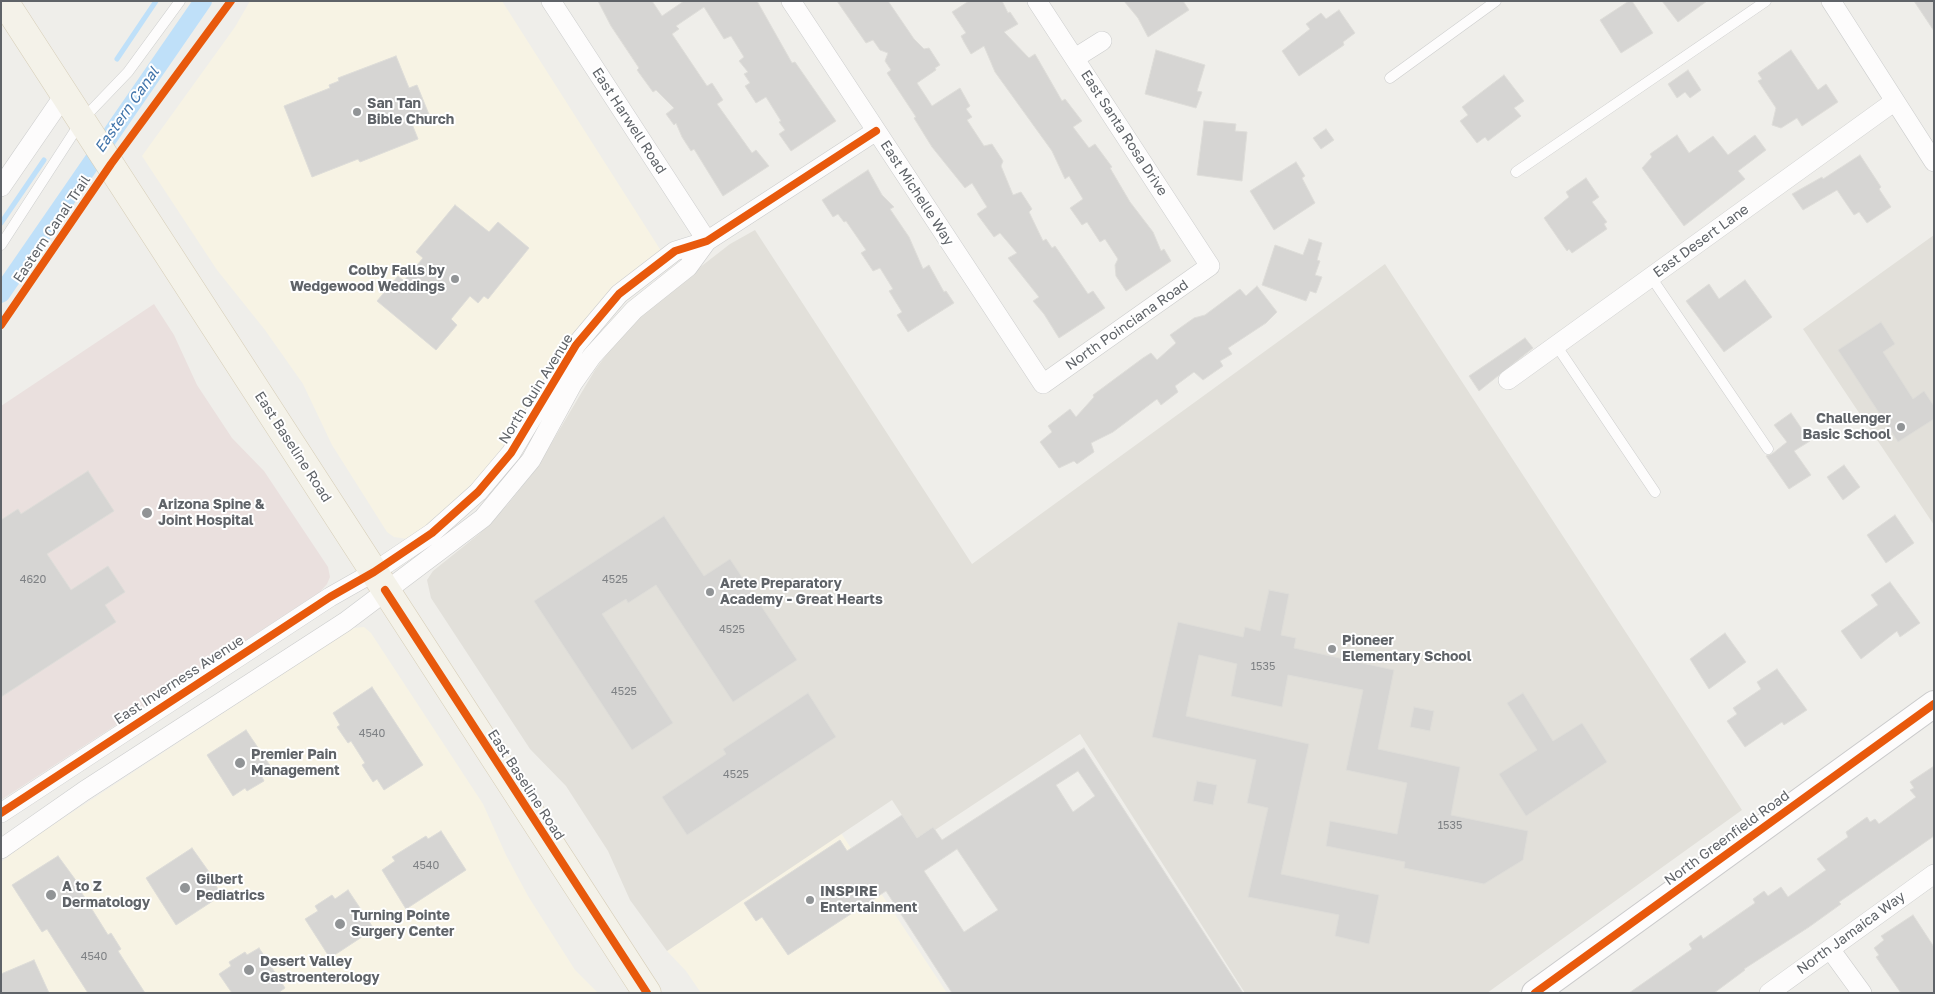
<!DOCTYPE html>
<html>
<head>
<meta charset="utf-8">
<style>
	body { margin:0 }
	#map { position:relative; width:1935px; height:994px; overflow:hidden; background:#efeeea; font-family:"Golos Text",sans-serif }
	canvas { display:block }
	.frame { position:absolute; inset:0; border:2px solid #5f6368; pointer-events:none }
</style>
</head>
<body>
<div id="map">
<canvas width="1935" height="994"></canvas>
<div class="frame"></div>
</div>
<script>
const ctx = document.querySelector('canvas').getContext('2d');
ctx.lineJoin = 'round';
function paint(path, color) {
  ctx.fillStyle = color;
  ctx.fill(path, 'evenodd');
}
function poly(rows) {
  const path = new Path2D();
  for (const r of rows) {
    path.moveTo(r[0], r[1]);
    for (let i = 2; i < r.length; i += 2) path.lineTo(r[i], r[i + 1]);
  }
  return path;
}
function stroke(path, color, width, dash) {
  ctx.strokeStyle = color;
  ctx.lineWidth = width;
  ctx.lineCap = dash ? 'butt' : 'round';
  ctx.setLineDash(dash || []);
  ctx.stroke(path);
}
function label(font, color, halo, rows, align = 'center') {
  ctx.font = font + ' "Golos Text",sans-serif';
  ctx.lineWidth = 4;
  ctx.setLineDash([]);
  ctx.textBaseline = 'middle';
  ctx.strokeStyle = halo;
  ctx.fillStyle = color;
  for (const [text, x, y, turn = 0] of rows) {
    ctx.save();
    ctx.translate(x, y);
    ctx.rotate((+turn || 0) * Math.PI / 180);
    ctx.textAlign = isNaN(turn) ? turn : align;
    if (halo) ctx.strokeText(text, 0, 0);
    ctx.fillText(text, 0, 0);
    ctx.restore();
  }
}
const commercial = poly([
	[250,1,502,1,663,254,630,280,524,424,452,513,408,539,394,537,387,532,332,445,303,384,265,330,217,270,142,156,235,27],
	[364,627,371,633,483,804,506,855,528,896,575,970,598,993,1,993,1,862,27,842,348,631,354,628],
	[841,833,947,993,701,993,686,971,667,951]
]);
const education = poly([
	[755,230,972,564,1385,264,1742,810,1487,993,1245,993,1080,734,935,830,933,827,917,838,892,800,667,951,630,900,608,851,566,786,530,749,431,598,427,580,433,571,479,534,508,504,536,469,595,370,624,331,650,306,730,244],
	[1934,235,1934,525,1803,329]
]);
const medical = poly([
	[154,304,174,335,197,385,232,438,264,471,328,567,330,577,327,584,320,592,1,800,1,406]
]);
const stream = poly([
	[117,59,156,1],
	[1,223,44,160]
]);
const canal = poly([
	[1,294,203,1]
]);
const building = poly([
	[598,1,652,1,662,16,684,1,757,1,792,63,795,62,836,121,791,151,779,134,785,130,779,122,781,121,766,97,756,103,745,86,750,83,744,74,748,72,739,61,744,57,731,36,724,39,704,7,676,26,679,29,672,34,707,86,712,83,723,100,717,104,752,153,756,150,769,166,723,196,694,149,691,151,682,137,676,123,674,125,666,114,674,108,656,90,653,92,637,70,639,68,611,26,598,1],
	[837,1,888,1,914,39,924,49,929,48,940,65,935,68,936,70,917,83,932,106,960,88,970,106,966,109,972,117,967,120,984,146,992,144,1003,161,1001,166,1013,195,1021,192,1032,209,1029,212,1043,241,1046,239,1052,248,1055,246,1088,294,1093,291,1105,308,1059,338,1044,314,1033,301,1039,297,1008,258,1017,253,1000,233,994,237,977,214,987,207,972,183,965,188,932,147,914,118,916,117,887,73,891,70,885,61,888,53,880,50,873,40,866,43,837,1],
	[969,1,1002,1,1008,13,1010,12,1018,24,1004,32,1029,58,1035,54,1062,101,1065,99,1082,121,1073,127,1089,148,1095,144,1112,167,1110,168,1130,202,1153,232,1161,251,1164,249,1171,261,1126,291,1116,276,1115,265,1118,259,1105,239,1100,242,1087,222,1082,225,1070,208,1083,199,1069,176,1065,179,1052,151,995,72,984,46,971,54,964,42,961,36,966,33,952,12,969,1],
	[1124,1,1183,1,1189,10,1148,37,1138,18,1124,1],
	[1629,1,1632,1,1653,33,1621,53,1600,20,1629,1],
	[1662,1,1707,1,1678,22,1662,1],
	[1914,1,1934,1,1934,31,1914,1],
	[1339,10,1355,33,1343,42,1344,45,1299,76,1282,51,1310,29,1306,24,1321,13,1326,19,1339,10],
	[1156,50,1205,65,1197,91,1202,92,1196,108,1145,94,1156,50],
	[1791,50,1818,90,1826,84,1838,102,1802,126,1797,118,1781,128,1772,125,1776,108,1758,81,1762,79,1758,73,1791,50],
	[396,56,409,88,417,85,430,117,412,124,418,139,360,162,358,159,312,177,284,106,330,88,329,85,339,81,338,78,396,56],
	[1688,70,1701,90,1690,98,1685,92,1677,98,1668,84,1688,70],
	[1504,75,1524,101,1514,108,1521,116,1488,141,1485,137,1477,143,1460,121,1468,115,1462,107,1504,75],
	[1204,121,1236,124,1235,131,1247,132,1242,181,1197,175,1204,121],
	[1326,129,1334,140,1321,149,1313,138,1326,129],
	[1677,135,1689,153,1713,136,1728,155,1755,135,1766,150,1738,171,1745,179,1684,226,1642,168,1652,157,1650,154,1677,135],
	[1860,155,1881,187,1879,189,1891,207,1867,223,1859,212,1854,215,1837,190,1803,210,1792,194,1822,177,1823,179,1860,155],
	[1296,162,1305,176,1302,178,1315,203,1274,230,1250,191,1296,162],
	[868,170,882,195,894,207,890,209,909,237,923,269,929,265,944,292,946,291,954,303,908,332,897,315,902,312,889,291,893,289,880,268,873,271,861,253,866,250,846,221,844,222,838,214,833,217,822,200,868,170],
	[1586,178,1599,197,1592,202,1607,222,1604,224,1607,229,1572,253,1569,249,1567,251,1544,218,1569,197,1566,192,1586,178],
	[455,205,489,232,498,222,529,248,488,299,484,296,478,303,470,296,451,319,457,325,436,350,377,301,398,276,404,281,423,258,416,252,455,205],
	[1309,239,1322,243,1317,260,1320,261,1315,275,1322,277,1316,293,1310,291,1306,301,1262,285,1275,245,1303,255,1309,239],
	[1745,280,1772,317,1724,352,1686,301,1709,284,1719,299,1745,280],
	[1257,286,1277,312,1266,323,1228,348,1232,354,1220,361,1223,366,1203,380,1194,372,1175,386,1178,392,1161,405,1157,399,1113,432,1091,443,1094,452,1077,464,1074,461,1059,468,1040,442,1052,432,1048,426,1070,409,1076,417,1094,397,1093,395,1143,358,1151,353,1157,360,1176,343,1170,335,1194,318,1205,315,1240,289,1246,296,1257,286],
	[1881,322,1895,344,1883,352,1913,399,1924,391,1934,406,1934,419,1898,442,1838,350,1881,322],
	[1525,338,1533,348,1479,391,1469,376,1525,338],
	[1791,413,1810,441,1794,451,1811,475,1789,489,1766,456,1772,454,1787,442,1774,425,1791,413],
	[1844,465,1860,487,1843,500,1827,477,1844,465],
	[88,471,114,511,47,554,71,590,108,566,125,592,105,605,116,622,1,697,1,520,18,509,21,514,88,471],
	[1895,515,1914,543,1886,563,1867,535,1895,515],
	[664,516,704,576,730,559,797,660,733,702,656,585,628,603,626,599,602,614,673,723,632,750,534,601,664,516],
	[1890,582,1920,623,1900,637,1897,631,1861,659,1841,631,1878,605,1871,595,1890,582],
	[1269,590,1289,594,1281,635,1296,638,1294,648,1394,670,1378,749,1460,767,1451,815,1528,831,1523,860,1484,884,1404,868,1405,862,1326,846,1330,821,1397,834,1407,783,1346,770,1363,690,1288,675,1282,707,1231,696,1237,664,1199,655,1186,716,1309,744,1281,874,1379,895,1369,944,1335,936,1339,915,1248,897,1268,808,1247,803,1256,760,1152,737,1178,622,1243,637,1245,627,1260,631,1269,590],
	[1725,633,1746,662,1709,689,1690,659,1725,633],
	[1777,669,1807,710,1784,725,1782,722,1745,747,1727,721,1737,714,1733,708,1761,689,1757,682,1777,669],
	[372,687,423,765,384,790,377,779,373,782,362,765,365,763,351,741,348,743,337,727,340,725,333,713,372,687],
	[808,693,836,737,687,835,662,797,726,754,723,749,808,693],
	[1523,693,1553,741,1582,723,1607,762,1526,816,1499,774,1537,750,1507,703,1523,693],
	[1414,707,1434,711,1430,731,1410,727,1414,707],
	[246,730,273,770,262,777,264,781,247,791,245,788,233,796,207,755,246,730],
	[1084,748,1243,993,952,993,886,891,788,955,762,917,756,921,744,903,840,840,847,851,902,815,917,838,933,827,942,840,1084,748],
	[1078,771,1095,796,1073,812,1056,785,1078,771],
	[957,849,998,910,964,932,924,871,957,849],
	[1934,766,1934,836,1839,902,1841,904,1809,927,1744,969,1745,970,1714,993,1629,993,1692,949,1689,944,1701,935,1703,939,1755,903,1753,899,1764,891,1768,896,1781,887,1788,897,1826,870,1817,859,1848,837,1846,832,1867,817,1870,822,1875,819,1879,824,1916,797,1910,790,1914,788,1910,782,1934,766],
	[1197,781,1217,785,1213,805,1193,801,1197,781],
	[441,831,466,870,406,909,382,870,395,861,392,857,426,836,428,839,441,831],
	[192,848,214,879,212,880,222,895,176,925,146,878,192,848],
	[58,856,80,886,78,887,108,935,111,933,121,949,118,951,145,993,88,993,47,929,42,932,12,885,58,856],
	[348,890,374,929,330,958,305,919,318,911,315,906,332,895,335,899,348,890],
	[1913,915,1934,947,1934,993,1901,993,1876,957,1879,955,1874,948,1884,940,1881,936,1913,915],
	[259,948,285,988,278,993,232,993,219,974,231,966,229,962,245,952,247,955,259,948],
	[34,960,49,993,1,993,1,974,34,960]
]);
const path = poly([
	[123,147,231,1],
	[1,325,98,183]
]);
const service = poly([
	[1390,78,1496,1],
	[1516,172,1766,1],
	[1,245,82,120,128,72,180,1],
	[1651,277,1768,449],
	[1556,345,1655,492]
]);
const minor = poly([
	[551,1,707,241],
	[791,1,1043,384,1210,266,1037,1],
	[1831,1,1934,162],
	[1075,58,1102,41],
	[1,187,65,94],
	[1508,380,1895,101],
	[1,813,330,597,374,572,432,533,478,492,511,453,576,345,619,294,675,251,707,241,876,131],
	[1,849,84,791,345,622,483,518,531,460,573,383,592,356,634,310,688,267,707,241],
	[1830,949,1862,993],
	[1769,993,1934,874]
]);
const secondary = poly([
	[1535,993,1934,704]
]);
const primary = poly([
	[4,1,647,993]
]);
const cycleway = poly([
	[1,325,111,164,231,1],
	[385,590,647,993],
	[1,813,330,597,374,572,432,533,478,492,511,453,576,345,619,294,675,251,707,241,876,131],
	[1535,993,1934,704]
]);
const markers = [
	[357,112,5,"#919496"],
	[455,279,5,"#919496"],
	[1901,427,5,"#919496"],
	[147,513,6,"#919496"],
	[710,592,5,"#919496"],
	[1332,649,5,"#919496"],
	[240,763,6,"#919496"],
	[185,888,6,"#919496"],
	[51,895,6,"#919496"],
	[810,900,5,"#919496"],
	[340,924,6,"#919496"],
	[249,970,6,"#919496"]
];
const numberNames = [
	["4620",33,580],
	["4525",615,580],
	["4525",732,630],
	["1535",1263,667],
	["4525",624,692],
	["4540",372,734],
	["4525",736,775],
	["1535",1450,826],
	["4540",426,866],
	["4540",94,957]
];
const poiNames = [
	["San Tan",367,104],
	["Bible Church",367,120],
	["Colby Falls by",445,271,"right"],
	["Wedgewood Weddings",445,287,"right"],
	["Challenger",1891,419,"right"],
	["Basic School",1891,435,"right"],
	["Arizona Spine &",158,505],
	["Joint Hospital",158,521],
	["Arete Preparatory",720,584],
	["Academy - Great Hearts",720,600],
	["Pioneer",1342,641],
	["Elementary School",1342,657],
	["Premier Pain",251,755],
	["Management",251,771],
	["Gilbert",196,880],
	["Pediatrics",196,896],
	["A to Z",62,887],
	["Dermatology",62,903],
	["INSPIRE",820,892],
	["Entertainment",820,908],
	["Turning Pointe",351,916],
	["Surgery Center",351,932],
	["Desert Valley",260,962],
	["Gastroenterology",260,978]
];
const streetNames = [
	["East Harwell Road",629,121,57],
	["East Santa Rosa Drive",1124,133,57],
	["East Michelle Way",917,193,57],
	["Eastern Canal Trail",52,229,-56],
	["East Desert Lane",1701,241,-36],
	["North Poinciana Road",1127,325,-35],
	["North Quin Avenue",536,389,-58],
	["East Baseline Road",293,447,57],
	["East Inverness Avenue",179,680,-33],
	["East Baseline Road",526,785,57],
	["North Greenfield Road",1727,838,-36],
	["North Jamaica Way",1851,933,-36]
];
const waterNames = [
	["Eastern Canal",127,110,-55]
];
paint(commercial, '#f7f3e4');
paint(education, '#e2e0da');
paint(medical, '#eae0de');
stroke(stream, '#bfe0f9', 5);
stroke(canal, '#bfe0f9', 18);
paint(building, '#d6d5d3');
stroke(building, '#deddd9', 1);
stroke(service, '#cbcccc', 11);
stroke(minor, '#cbcccc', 20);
stroke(secondary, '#cacacb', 28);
stroke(primary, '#d7ceb8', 29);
stroke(path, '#cacfcc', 3, [5, 2.5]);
stroke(service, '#fdfcfc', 10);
stroke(minor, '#fdfcfc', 19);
stroke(secondary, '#fdfcfc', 26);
stroke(primary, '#f4f2e9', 28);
stroke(cycleway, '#e8590c', 8);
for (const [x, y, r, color] of markers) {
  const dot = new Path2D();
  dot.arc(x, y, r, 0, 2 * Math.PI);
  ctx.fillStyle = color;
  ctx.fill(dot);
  stroke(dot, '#fff', 2);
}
label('11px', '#7e8184', null, numberNames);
label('bold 14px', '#5f6368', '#fff', poiNames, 'left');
label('14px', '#5f6368', '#fff', streetNames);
label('italic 15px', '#4174aa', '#fff', waterNames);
</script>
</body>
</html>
